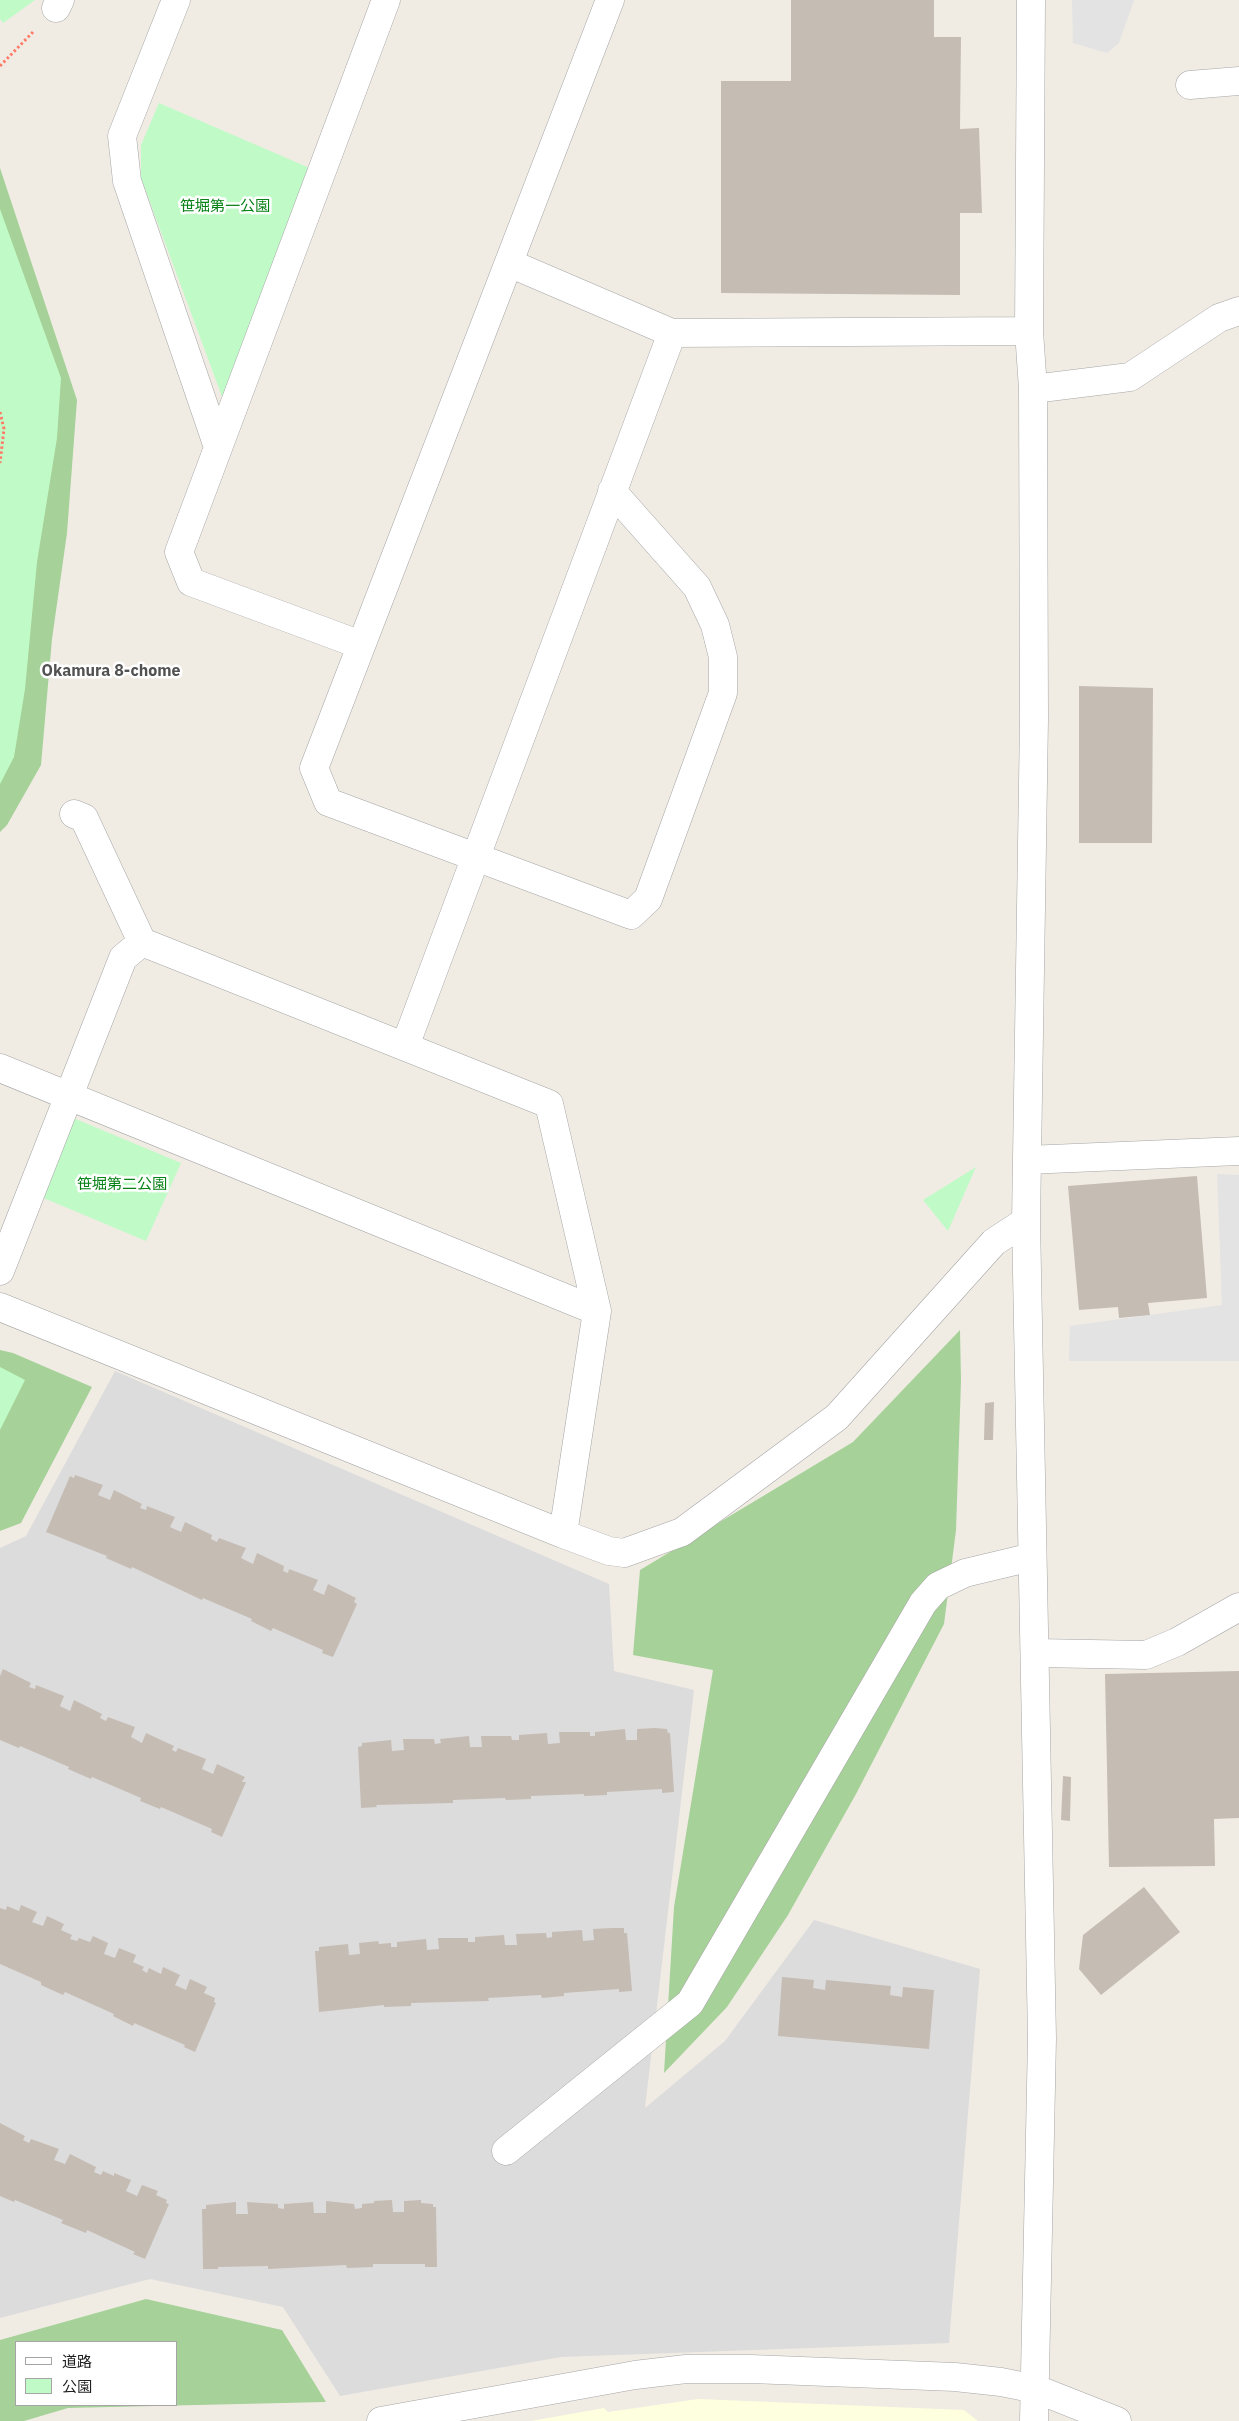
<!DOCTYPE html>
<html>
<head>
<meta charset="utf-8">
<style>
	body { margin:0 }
	#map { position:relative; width:1239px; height:2421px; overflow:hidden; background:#f0ece4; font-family:"IBM Plex Sans","Noto Sans JP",sans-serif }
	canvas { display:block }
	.legend { position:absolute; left:15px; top:2341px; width:162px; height:65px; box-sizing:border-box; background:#fff; border:1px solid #a5a5a5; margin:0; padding:6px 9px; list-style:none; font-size:15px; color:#1f1f1f }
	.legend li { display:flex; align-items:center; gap:10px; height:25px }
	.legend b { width:25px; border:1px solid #a5a5a5 }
</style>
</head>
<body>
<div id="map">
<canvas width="1239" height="2421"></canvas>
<ul class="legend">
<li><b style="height:6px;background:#fff"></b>道路</li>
<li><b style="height:14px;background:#c0fbc7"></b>公園</li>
</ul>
</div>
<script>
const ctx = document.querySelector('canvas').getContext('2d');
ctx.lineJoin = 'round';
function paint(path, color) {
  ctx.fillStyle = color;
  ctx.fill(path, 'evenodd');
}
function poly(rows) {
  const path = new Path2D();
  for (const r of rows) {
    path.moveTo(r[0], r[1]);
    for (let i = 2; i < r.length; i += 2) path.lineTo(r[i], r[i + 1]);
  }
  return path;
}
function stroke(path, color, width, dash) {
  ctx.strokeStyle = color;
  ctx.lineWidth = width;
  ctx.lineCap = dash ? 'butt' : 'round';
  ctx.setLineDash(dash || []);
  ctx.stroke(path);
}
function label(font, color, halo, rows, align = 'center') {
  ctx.font = font + ' "IBM Plex Sans","Noto Sans JP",sans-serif';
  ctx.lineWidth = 5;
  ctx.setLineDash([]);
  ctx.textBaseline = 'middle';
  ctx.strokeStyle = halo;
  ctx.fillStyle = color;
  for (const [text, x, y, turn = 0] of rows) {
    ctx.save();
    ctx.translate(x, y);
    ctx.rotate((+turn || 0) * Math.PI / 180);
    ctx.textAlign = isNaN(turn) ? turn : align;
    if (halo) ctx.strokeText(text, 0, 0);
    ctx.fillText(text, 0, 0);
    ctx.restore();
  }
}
const residential = poly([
	[115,1371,609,1584,614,1671,694,1690,645,2108,725,2041,814,1920,980,1969,949,2343,561,2357,340,2396,283,2307,150,2279,0,2318,0,1548,26,1536]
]);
const education = poly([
	[698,2399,964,2410,978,2421,531,2421,604,2408,608,2412]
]);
const forest = poly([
	[0,168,77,400,67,533,52,639,41,765,7,825,0,832],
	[960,1330,961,1381,956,1530,944,1624,856,1794,788,1915,727,2007,664,2073,674,1907,713,1670,633,1655,640,1570,853,1442],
	[0,1350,13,1353,92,1387,21,1523,0,1531],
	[146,2299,282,2330,326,2402,68,2408,24,2421,0,2421,0,2340],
	[16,2342,176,2342,176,2405,16,2405]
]);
const park = poly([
	[0,0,35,0,3,23,0,19],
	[159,103,312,169,224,402,141,178,141,145],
	[0,209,61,378,57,438,37,562,25,689,14,757,0,784],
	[71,1117,181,1163,146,1241,34,1194],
	[976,1167,948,1231,923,1200],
	[0,1367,25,1380,0,1430]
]);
const parking = poly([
	[1072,0,1134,0,1119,43,1107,53,1073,43],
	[1217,1174,1239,1175,1239,1361,1069,1361,1070,1326,1222,1305]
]);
const building = poly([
	[791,0,934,0,934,37,961,37,960,129,979,128,982,213,960,213,960,295,721,293,721,81,791,81],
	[1079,686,1153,688,1152,843,1079,843],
	[1197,1176,1207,1298,1148,1303,1150,1315,1119,1318,1118,1307,1079,1310,1068,1186],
	[994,1402,993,1440,984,1440,985,1403],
	[75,1475,103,1485,98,1495,110,1500,114,1490,142,1504,140,1508,146,1510,147,1506,175,1517,170,1527,181,1532,185,1522,212,1535,211,1539,217,1542,219,1538,246,1548,241,1558,253,1564,257,1553,284,1566,283,1571,288,1573,289,1569,318,1580,313,1590,324,1595,328,1584,356,1598,354,1602,357,1604,333,1657,322,1653,323,1650,273,1628,271,1631,251,1621,252,1619,203,1598,202,1600,132,1567,131,1569,106,1558,107,1556,46,1532,70,1476,74,1478],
	[3,1669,31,1683,29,1687,35,1689,36,1685,64,1696,60,1706,70,1711,74,1700,102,1714,100,1718,106,1721,108,1717,135,1727,131,1737,142,1743,146,1733,174,1746,172,1750,176,1752,178,1748,206,1759,202,1769,213,1774,217,1764,245,1777,242,1782,246,1782,222,1837,211,1832,212,1829,161,1807,160,1809,140,1801,141,1798,92,1777,91,1779,68,1769,69,1767,20,1746,19,1748,0,1740,0,1676],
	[1239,1671,1239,1818,1214,1819,1215,1866,1109,1867,1105,1674],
	[655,1728,667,1729,668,1733,670,1733,674,1792,662,1793,662,1789,607,1792,607,1795,584,1796,584,1794,531,1796,531,1799,506,1800,505,1798,453,1800,453,1803,376,1805,377,1807,361,1808,358,1747,362,1746,362,1743,391,1740,392,1751,404,1750,403,1739,434,1739,435,1744,441,1743,440,1739,469,1736,470,1747,482,1747,481,1736,511,1736,512,1740,519,1740,519,1735,547,1733,548,1744,560,1743,559,1732,590,1732,590,1736,595,1736,595,1732,625,1729,626,1740,637,1740,637,1729],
	[1063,1776,1071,1777,1070,1821,1061,1820],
	[1144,1887,1180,1932,1101,1995,1079,1969,1083,1935],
	[21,1905,37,1912,32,1922,43,1926,47,1916,64,1924,61,1930,72,1935,70,1939,77,1941,79,1938,90,1942,93,1936,108,1943,104,1954,115,1958,119,1948,136,1955,133,1962,144,1967,142,1970,147,1973,149,1968,161,1974,163,1967,180,1975,175,1985,186,1990,190,1979,207,1987,204,1993,215,1998,214,2002,216,2003,195,2052,184,2047,185,2045,134,2023,133,2026,113,2016,114,2014,65,1992,63,1995,41,1985,41,1982,0,1964,0,1908,6,1910,7,1906,19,1911],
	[612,1928,624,1928,624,1933,627,1933,632,1991,619,1992,619,1989,564,1993,564,1996,542,1998,541,1995,488,1998,489,2001,411,2003,411,2006,384,2007,384,2005,319,2012,315,1951,319,1951,319,1947,348,1944,349,1955,360,1954,359,1943,378,1941,379,1944,391,1943,391,1947,397,1947,397,1942,426,1939,427,1950,439,1949,438,1938,468,1938,468,1942,475,1942,475,1937,504,1935,505,1945,517,1945,516,1934,546,1933,547,1938,552,1937,552,1932,582,1930,583,1941,594,1940,593,1929],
	[782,1977,814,1980,813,1988,825,1990,826,1980,891,1986,890,1995,902,1997,903,1987,934,1990,929,2049,778,2036],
	[0,2123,25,2136,23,2140,29,2143,31,2139,59,2149,54,2160,65,2164,70,2154,96,2167,94,2172,101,2175,103,2171,114,2176,114,2173,131,2180,126,2191,137,2196,142,2185,158,2191,156,2195,167,2200,166,2203,169,2204,145,2259,133,2254,135,2252,87,2230,86,2233,61,2223,63,2220,15,2200,14,2202,0,2196],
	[392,2200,393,2212,404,2212,404,2201,421,2200,421,2203,433,2204,433,2207,436,2207,437,2267,425,2267,425,2264,373,2264,373,2267,347,2268,346,2265,268,2269,268,2266,218,2267,218,2269,203,2269,202,2209,206,2209,206,2205,236,2202,236,2214,248,2214,247,2202,278,2204,278,2208,284,2209,284,2204,313,2202,314,2213,326,2213,326,2201,354,2204,355,2209,362,2208,362,2204,374,2203,374,2201]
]);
const path = poly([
	[0,66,33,32],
	[0,412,4,429,0,463]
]);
const minor = poly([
	[176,0,122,136,127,181,218,447],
	[610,0,314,768,328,802,631,915,648,899,723,693,723,657,715,625,697,587,612,491],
	[1031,0,1029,331,1033,389,1034,719,1026,1221,1042,2038,1034,2421],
	[56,8,60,0],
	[1190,85,1239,81],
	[509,263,672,333,1029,331],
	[1033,389,1130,377,1219,318,1239,311],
	[361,645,191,582,179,552,386,0],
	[74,814,84,818,142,942],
	[405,1046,672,333],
	[0,1068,597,1311],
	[1027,1160,1239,1151],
	[0,1271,123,958,142,942,549,1104,597,1311,563,1534],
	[0,1307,563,1534,609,1551,624,1553,682,1532,837,1417,994,1242,1026,1221],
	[1036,1653,1146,1655,1177,1642,1239,1607],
	[506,2151,690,2003,923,1603,938,1586,965,1573,1032,1557],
	[381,2421,635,2375,686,2369,751,2369,955,2377,1001,2382,1036,2389,1117,2421]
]);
const parkNames = [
	["笹堀第一公園",225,207],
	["笹堀第二公園",122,1185]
];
const neighbourhoodNames = [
	["Okamura 8-chome",111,671]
];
paint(residential, '#dddcdc');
paint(education, '#feffde');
paint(forest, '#a6d198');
paint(park, '#c0fbc7');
paint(parking, '#e3e3e3');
paint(building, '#c5bcb4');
stroke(minor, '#a6a6a6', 29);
stroke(path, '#fe7c67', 3, [2.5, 2.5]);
stroke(minor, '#fff', 28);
label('15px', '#088116', '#fff', parkNames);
label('bold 16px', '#525252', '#fff', neighbourhoodNames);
</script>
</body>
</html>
